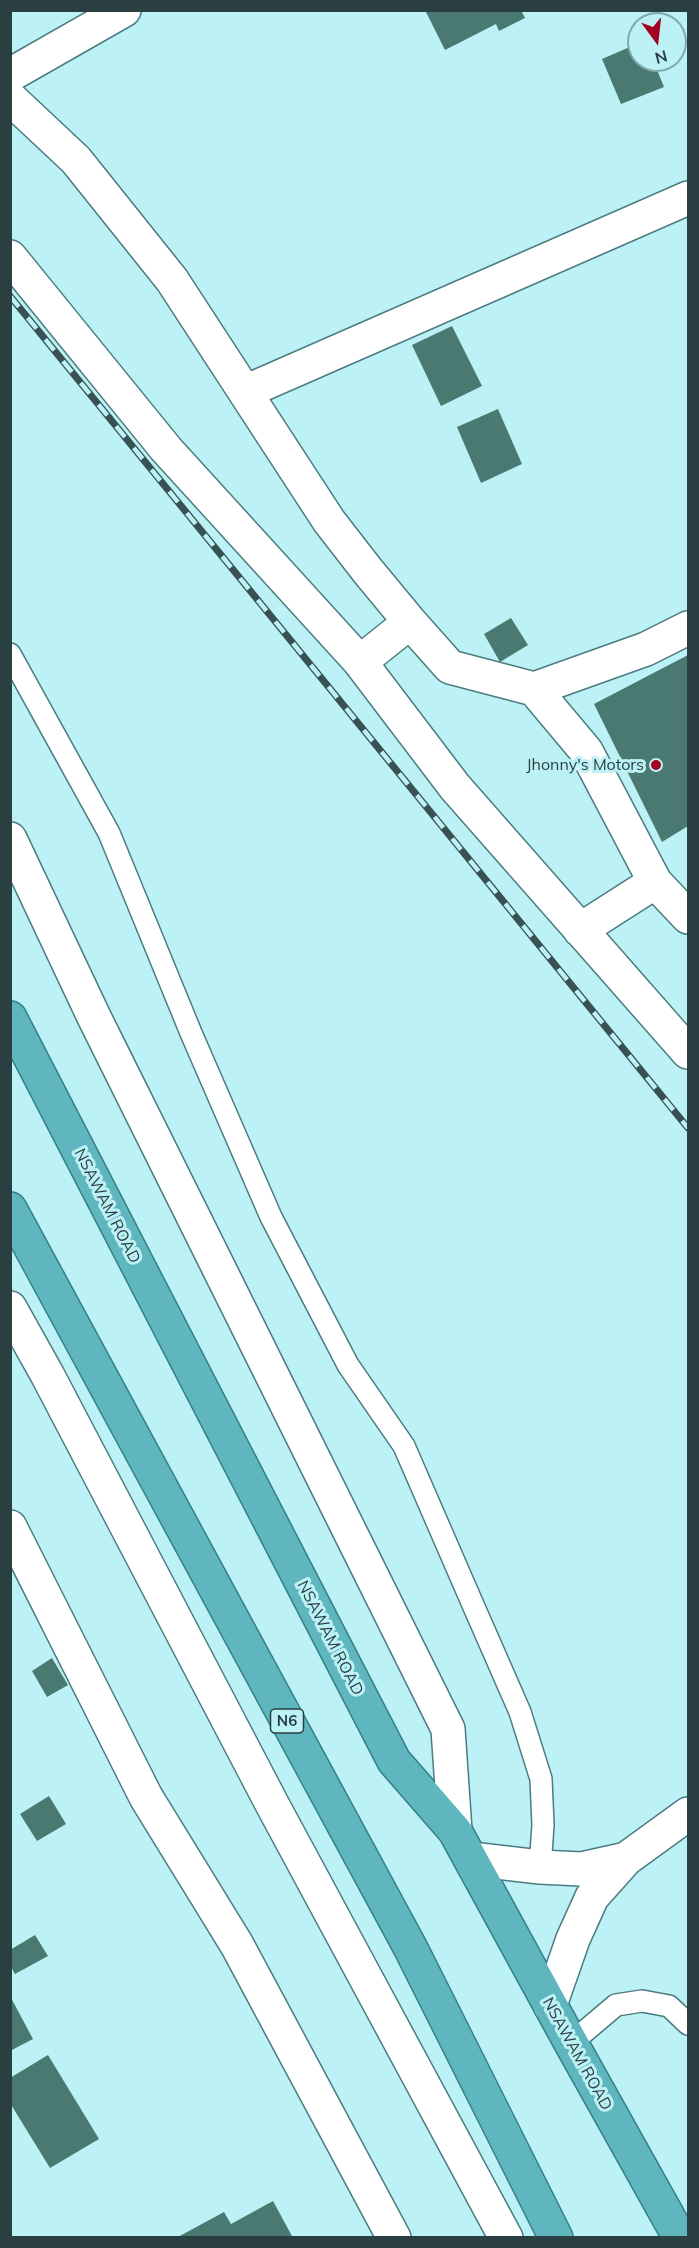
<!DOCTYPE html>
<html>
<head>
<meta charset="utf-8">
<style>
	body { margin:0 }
	#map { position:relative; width:699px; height:2248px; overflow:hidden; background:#bcf1f5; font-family:Mulish,sans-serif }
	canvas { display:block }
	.frame { position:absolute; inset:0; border:12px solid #293f41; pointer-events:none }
	.north { position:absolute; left:627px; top:12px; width:60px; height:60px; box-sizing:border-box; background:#bcf1f5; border:2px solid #81aaad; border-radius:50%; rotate:165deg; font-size:16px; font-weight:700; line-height:24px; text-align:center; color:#293f41 }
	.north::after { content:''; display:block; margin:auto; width:21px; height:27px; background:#a20422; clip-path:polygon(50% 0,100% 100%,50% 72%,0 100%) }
</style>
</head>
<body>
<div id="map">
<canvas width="699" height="2248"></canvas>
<div class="frame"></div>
<div class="north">N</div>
</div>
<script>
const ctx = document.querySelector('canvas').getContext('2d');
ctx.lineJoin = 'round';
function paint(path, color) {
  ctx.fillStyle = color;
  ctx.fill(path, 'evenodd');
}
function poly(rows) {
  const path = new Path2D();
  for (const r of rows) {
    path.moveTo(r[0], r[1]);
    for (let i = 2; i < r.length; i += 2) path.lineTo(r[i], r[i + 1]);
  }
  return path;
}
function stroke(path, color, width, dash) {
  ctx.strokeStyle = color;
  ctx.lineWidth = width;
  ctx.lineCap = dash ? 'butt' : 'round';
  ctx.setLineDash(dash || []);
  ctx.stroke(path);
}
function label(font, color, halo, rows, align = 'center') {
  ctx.font = font + ' Mulish,sans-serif';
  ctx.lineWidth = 6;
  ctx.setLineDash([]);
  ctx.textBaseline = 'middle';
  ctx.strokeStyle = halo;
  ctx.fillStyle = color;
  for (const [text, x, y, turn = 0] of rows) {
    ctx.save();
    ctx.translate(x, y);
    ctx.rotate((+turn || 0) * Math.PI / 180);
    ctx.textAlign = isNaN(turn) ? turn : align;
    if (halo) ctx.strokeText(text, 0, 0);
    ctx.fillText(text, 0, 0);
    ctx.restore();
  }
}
const building = poly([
	[425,10,521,10,525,18,499,31,496,24,445,50],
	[639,43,639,60,653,60,664,87,621,104,602,59],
	[452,326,482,386,441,406,412,345],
	[498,409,522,464,481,483,457,427],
	[511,618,528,645,500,662,484,634],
	[688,655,688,826,662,842,594,704],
	[52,1658,68,1685,47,1697,32,1671],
	[49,1796,66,1824,37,1841,20,1814],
	[35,1935,48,1956,15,1974,10,1965,10,1950],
	[10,1996,33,2039,10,2051],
	[48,2055,99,2139,50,2168,10,2103,10,2078],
	[273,2201,293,2238,176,2238,224,2212,231,2224]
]);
const service = poly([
	[10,654,109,833,191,1033,271,1217,348,1365,404,1446,467,1591,520,1712,541,1779,543,1825,540,1867],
	[571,2043,616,2005,642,2001,669,2006,688,2024]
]);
const minor = poly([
	[10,75,124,10],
	[10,98,76,160,172,280,329,521,367,570,410,622,450,667,534,689,586,751,655,882,688,917],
	[10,257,166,449,360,662,455,787,688,1052],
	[245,392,688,198],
	[360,662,410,622],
	[534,689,646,649,688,628],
	[580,930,655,882],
	[10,1527,146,1797,237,1945,394,2238],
	[471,1859,540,1867,581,1869,626,1859],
	[550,2005,573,1939,592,1897,626,1859,688,1814]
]);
const secondary = poly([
	[10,839,94,1017,448,1729,455,1831],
	[10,1308,48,1376,272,1804,506,2238]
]);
const trunk = poly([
	[10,1018,394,1761,455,1831,571,2043,680,2238],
	[10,1209,410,1947,556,2238]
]);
const rail = poly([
	[10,296,688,1128]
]);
const markers = [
	[656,765,6,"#a20422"]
];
const shields = [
	[287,1721,33]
];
const shieldNames = [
	["N6",287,1721]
];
const poiNames = [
	["Jhonny's Motors",644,765]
];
const streetNames = [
	["NSAWAM ROAD",107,1206,63],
	["NSAWAM ROAD",330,1638,63],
	["NSAWAM ROAD",577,2054,61]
];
paint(building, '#497971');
stroke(service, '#4a7c80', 24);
stroke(minor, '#4a7c80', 36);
stroke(secondary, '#4a7c80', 36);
stroke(trunk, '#338187', 36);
stroke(service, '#fff', 21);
stroke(minor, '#fff', 33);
stroke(secondary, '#fff', 33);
stroke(trunk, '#60b6be', 33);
stroke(rail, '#385254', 7);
stroke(rail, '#bcf1f5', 4.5, [14]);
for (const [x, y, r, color] of markers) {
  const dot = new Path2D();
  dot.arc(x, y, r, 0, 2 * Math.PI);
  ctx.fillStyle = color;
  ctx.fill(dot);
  stroke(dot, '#bcf1f5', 2);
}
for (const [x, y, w] of shields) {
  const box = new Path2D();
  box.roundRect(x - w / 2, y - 12, w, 24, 4.5);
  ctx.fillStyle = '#bcf1f5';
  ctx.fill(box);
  stroke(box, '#293f41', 1.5);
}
label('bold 15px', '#293f41', null, shieldNames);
label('16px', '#293f41', '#bcf1f5', poiNames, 'right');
label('16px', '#293f41', '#bcf1f5', streetNames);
</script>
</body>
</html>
